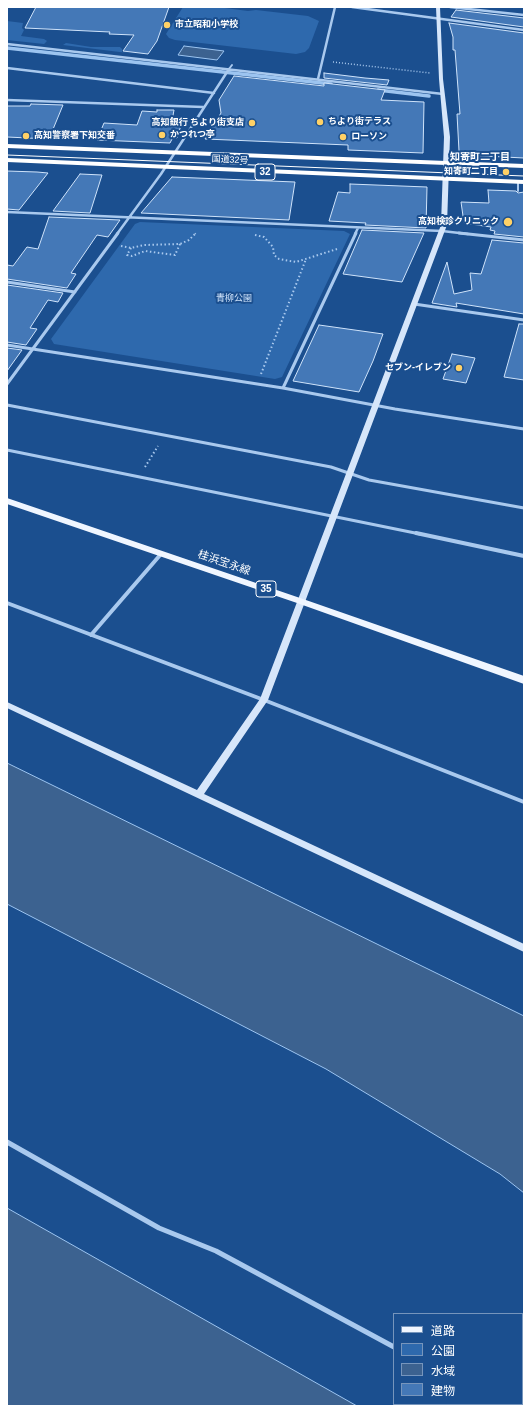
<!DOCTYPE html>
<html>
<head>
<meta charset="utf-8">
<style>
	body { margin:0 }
	#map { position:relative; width:531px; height:1413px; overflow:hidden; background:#1b4f8f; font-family:Helvetica,"Noto Sans JP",sans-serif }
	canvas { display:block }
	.frame { position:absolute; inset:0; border:8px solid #fff; pointer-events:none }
	.legend { position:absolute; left:393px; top:1313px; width:130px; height:92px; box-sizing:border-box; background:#1b4f8f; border:1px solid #7695bc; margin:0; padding:5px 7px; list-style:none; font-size:12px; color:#fff }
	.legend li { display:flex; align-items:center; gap:8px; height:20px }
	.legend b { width:20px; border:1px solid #7695bc }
</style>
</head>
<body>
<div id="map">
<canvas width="531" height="1413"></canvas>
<div class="frame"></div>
<ul class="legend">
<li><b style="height:5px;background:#f0f6ff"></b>道路</li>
<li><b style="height:11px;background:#2e69ad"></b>公園</li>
<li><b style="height:11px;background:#3c6290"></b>水域</li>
<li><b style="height:11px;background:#4478b7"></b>建物</li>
</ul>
</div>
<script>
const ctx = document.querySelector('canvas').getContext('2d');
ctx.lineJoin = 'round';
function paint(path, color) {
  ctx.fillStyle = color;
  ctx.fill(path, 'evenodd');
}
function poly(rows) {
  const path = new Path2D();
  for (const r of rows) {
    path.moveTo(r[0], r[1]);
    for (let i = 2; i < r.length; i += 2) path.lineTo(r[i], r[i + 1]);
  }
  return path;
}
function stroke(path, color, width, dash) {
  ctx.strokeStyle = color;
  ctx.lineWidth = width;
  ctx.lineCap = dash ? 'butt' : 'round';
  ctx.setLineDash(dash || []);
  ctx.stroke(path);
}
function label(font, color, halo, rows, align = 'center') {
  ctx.font = font + ' Helvetica,"Noto Sans JP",sans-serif';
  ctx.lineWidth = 4;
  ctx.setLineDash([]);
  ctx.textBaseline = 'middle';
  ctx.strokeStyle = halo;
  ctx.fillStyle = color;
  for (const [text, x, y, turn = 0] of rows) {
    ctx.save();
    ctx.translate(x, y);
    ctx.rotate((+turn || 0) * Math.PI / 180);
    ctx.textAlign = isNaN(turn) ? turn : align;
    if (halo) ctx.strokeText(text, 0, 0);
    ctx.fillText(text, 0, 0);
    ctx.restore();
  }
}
const green = poly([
	[183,7,217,7,248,11,256,10,308,16,319,21,309,48,305,52,296,54,175,40,169,38,166,34],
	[7,21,23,23,22,28,24,30,21,36,44,39,47,41,44,44,7,40],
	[66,43,91,47,120,47,122,49,122,52,144,55,63,45],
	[140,222,344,231,350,234,282,377,275,379,54,344,51,339,135,224]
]);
const water = poly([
	[184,46,224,51,217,60,178,55,184,46],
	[7,763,524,1016,524,1193,500,1174,326,1069,7,904,7,763],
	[7,1208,357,1406,7,1406,7,1208]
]);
const stream = poly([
	[7,48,331,84],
	[378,90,429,96]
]);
const building = poly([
	[36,7,169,7,157,41,148,54,123,51,134,35,109,34,110,32,25,28,36,7],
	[456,10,524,18,524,27,451,17,456,10],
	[449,23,524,33,524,158,465,155,459,151,457,114,460,114,455,50,453,50,453,37,449,23],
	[324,73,365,78,389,80,387,85,324,78,324,73],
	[234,76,324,86,324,83,385,90,381,100,424,102,423,153,348,150,348,145,205,139,221,113,219,100,234,76],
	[31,104,63,105,49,139,7,137,7,106,30,106,31,104],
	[157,110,174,110,172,121,182,122,177,138,173,137,170,143,97,140,104,123,137,125,142,111,157,112,157,110],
	[7,171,37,172,48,173,19,210,7,209,7,171],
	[80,174,102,175,90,213,53,211,80,174],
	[172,177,295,182,289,220,141,213,172,177],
	[350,184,427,187,426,228,365,225,366,223,329,221,338,192,350,193,350,184],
	[488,190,516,191,518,193,524,192,524,237,494,234,495,231,490,230,491,227,464,223,461,202,489,203,488,190],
	[49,217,120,220,108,237,97,235,71,273,76,274,67,288,7,279,7,265,13,266,27,247,38,249,49,217],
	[362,230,424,233,402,282,343,274,362,230],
	[492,240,524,243,524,314,456,303,457,307,432,303,447,262,454,294,472,290,470,273,481,274,492,240],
	[7,285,63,293,58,302,48,300,30,328,37,329,26,345,7,342,7,285],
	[519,324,524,324,524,380,504,377,519,324],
	[319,325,383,334,373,361,359,392,293,381,319,325],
	[7,348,22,350,7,371,7,348],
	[452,354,475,358,466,383,443,379,452,354]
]);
const pathFar1 = poly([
	[333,62,430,73],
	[195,234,197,232]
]);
const path = poly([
	[255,235,264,237,273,247,274,255,279,259,296,262,337,249],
	[121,246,131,248,144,245,180,244,189,240,196,233],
	[131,248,127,255,132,256,145,251,175,255,180,244],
	[261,374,306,259],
	[145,467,158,446]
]);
const lane = poly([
	[229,69,232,65],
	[518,182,518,191]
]);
const streetFar3 = poly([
	[352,7,524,30],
	[450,7,524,15],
	[7,44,443,94],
	[7,68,214,93],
	[318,79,335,7],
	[7,100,203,107],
	[7,212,442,231,468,234],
	[117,234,161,174,229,69],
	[355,234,358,228]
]);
const streetFar2 = poly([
	[459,233,524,240],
	[7,282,75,292],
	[414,304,524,320],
	[7,345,283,388,395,409,524,429],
	[7,384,118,233],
	[283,388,356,233],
	[7,405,331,467,369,480,524,508],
	[7,450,420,534]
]);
const streetFar1 = poly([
	[416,533,524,556],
	[7,603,264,700,524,802],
	[91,635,161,554]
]);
const street = poly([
	[7,1142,159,1228,216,1251,394,1347],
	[499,1404,503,1406]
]);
const secondary = poly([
	[436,7,440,7,443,79,450,137,447,225,268,700,204,794,524,944,524,952,7,708,7,702,197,790,260,699,441,225,444,137,439,79,436,7]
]);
const primary = poly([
	[7,498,303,599,524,676,524,684,297,603,7,504,7,498]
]);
const highway = poly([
	[7,144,524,164,524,168,7,148,7,144],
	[7,158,524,180,524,184,7,162,7,158]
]);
const tram = poly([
	[7,155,524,176]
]);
const markers = [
	[167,25,4,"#ffd166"],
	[320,122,4,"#ffd166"],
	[252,123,4,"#ffd166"],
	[162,135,4,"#ffd166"],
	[26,136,4,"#ffd166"],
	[343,137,4,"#ffd166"],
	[506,172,4,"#ffd166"],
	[508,222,5,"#ffd166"],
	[459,368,4,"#ffd166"]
];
const farPoinames = [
	["市立昭和小学校",175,25],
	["ちより街テラス",328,122],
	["高知銀行 ちより街支店",244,123,"right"],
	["かつれつ亭",170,135],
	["高知警察署下知交番",34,136],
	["ローソン",351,137],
	["知寄町二丁目",498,172,"right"],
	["高知検診クリニック",499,222,"right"],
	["セブン-イレブン",451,368,"right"]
];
const farStreetnames = [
	["国道32号",230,160,3]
];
const farParknames = [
	["青柳公園",234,299]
];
const farNeighbourhoodnames = [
	["知寄町二丁目",480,157]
];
const shields = [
	[265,172,20],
	[266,589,20]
];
const shieldNames = [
	["32",265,172],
	["35",266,589]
];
const streetNames = [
	["桂浜宝永線",224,563,19]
];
paint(green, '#2e69ad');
paint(water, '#3c6290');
stroke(water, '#9cc4f0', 1);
stroke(stream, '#9cc4f0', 3.5);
paint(building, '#4478b7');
stroke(building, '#cfe3fa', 1);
stroke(pathFar1, '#a9c9ee', 1.5, [1, 2]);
stroke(path, '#a9c9ee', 2, [1.5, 2.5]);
stroke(lane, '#a9c9ee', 2);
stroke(streetFar3, '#a9c9ee', 2.5);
stroke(streetFar2, '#a9c9ee', 3);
stroke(streetFar1, '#a9c9ee', 4);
stroke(street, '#a9c9ee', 5);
paint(secondary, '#d6e6fa');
paint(primary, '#f0f6ff');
paint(highway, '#fff');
stroke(tram, '#fff', 1);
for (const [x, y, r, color] of markers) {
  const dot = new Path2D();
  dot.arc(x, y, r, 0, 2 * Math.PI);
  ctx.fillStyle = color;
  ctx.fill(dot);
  stroke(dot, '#1b4f8f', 1.5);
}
label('bold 9px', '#fff', '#1b4f8f', farPoinames, 'left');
label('9px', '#fff', '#1b4f8f', farStreetnames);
label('9px', '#cfe3fa', '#1b4f8f', farParknames);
label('bold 10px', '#fff', '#1b4f8f', farNeighbourhoodnames);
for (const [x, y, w] of shields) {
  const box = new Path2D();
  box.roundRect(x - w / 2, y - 8, w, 16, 3);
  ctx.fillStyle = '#1b4f8f';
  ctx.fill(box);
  stroke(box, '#fff', 1);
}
label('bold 10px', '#fff', null, shieldNames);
label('11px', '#fff', '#1b4f8f', streetNames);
</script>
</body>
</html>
